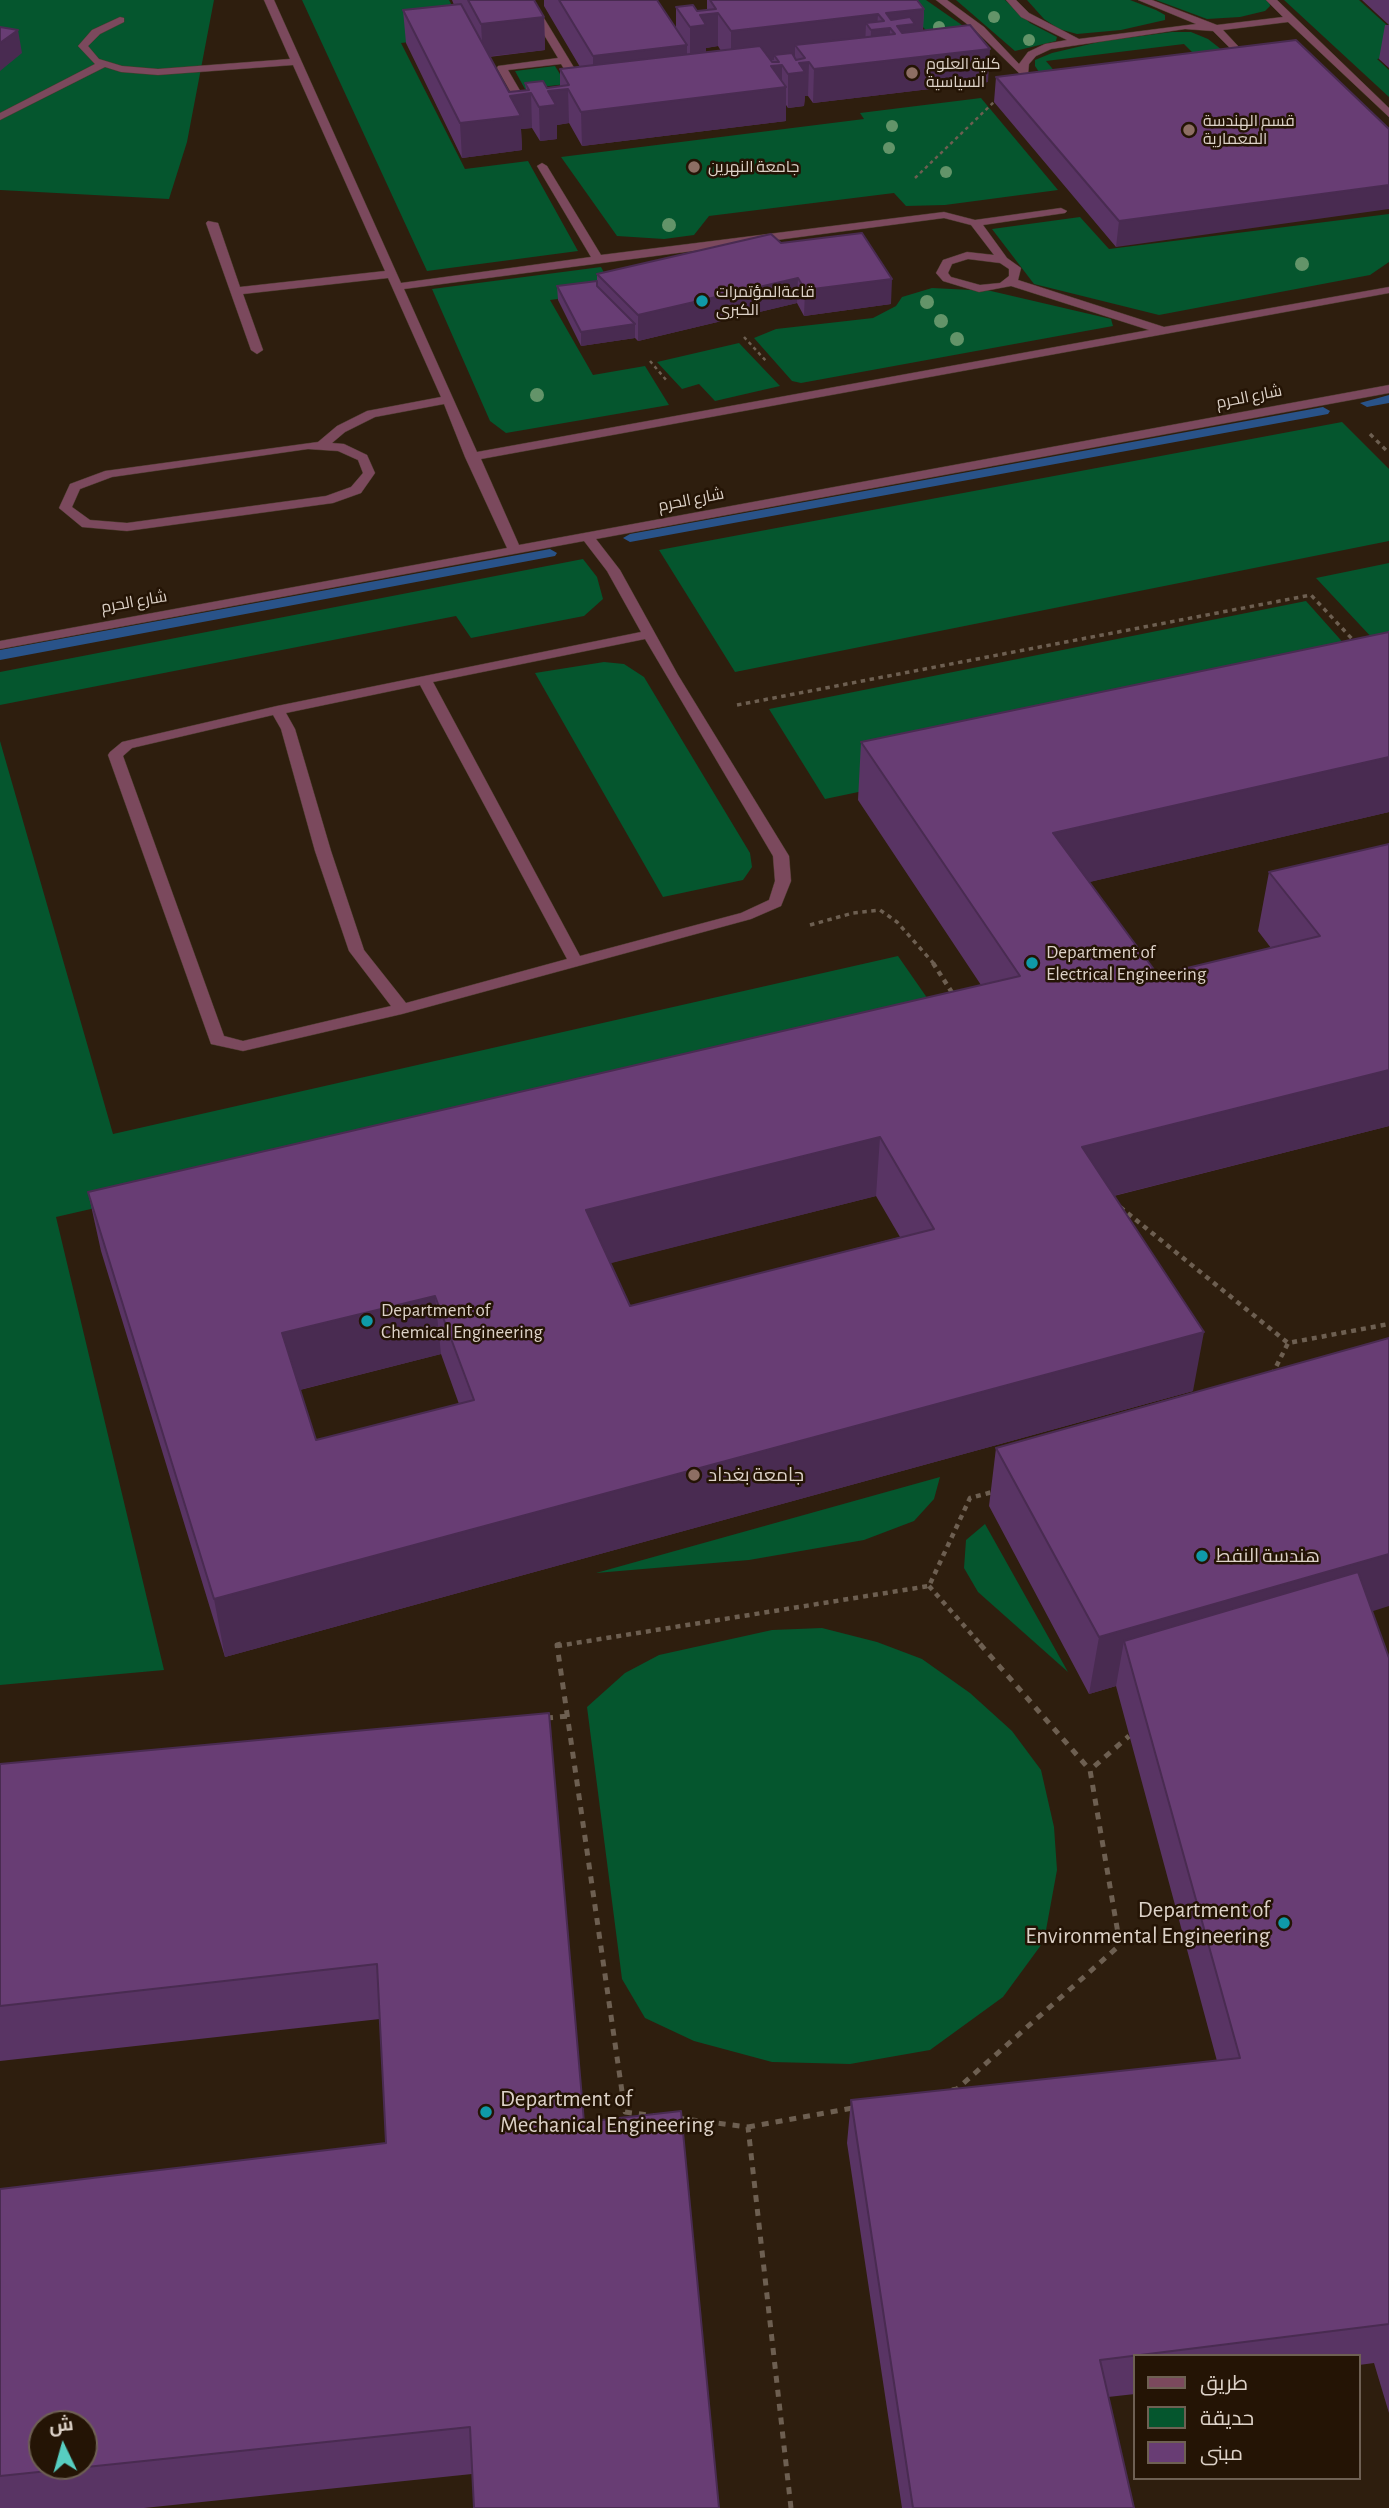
<!DOCTYPE html>
<html>
<head>
<meta charset="utf-8">
<style>
	body { margin:0 }
	#map { position:relative; width:1389px; height:2508px; overflow:hidden; background:#2e1e0e; font-family:"Alegreya Sans",Cairo,sans-serif }
	canvas { display:block }
	.legend { position:absolute; left:1133px; top:2354px; width:228px; height:126px; box-sizing:border-box; background:#241405; border:2px solid #6e6053; margin:0; padding:9px 12px; list-style:none; font-size:21px; color:#ddd2c8 }
	.legend li { display:flex; align-items:center; gap:14px; height:35px }
	.legend b { width:35px; border:2px solid #6e6053 }
	.north { position:absolute; left:28px; top:2410px; width:70px; height:70px; box-sizing:border-box; background:#241405; border:2px solid #6e6053; border-radius:50%; rotate:355deg; font-size:19px; font-weight:700; line-height:28px; text-align:center; color:#ddd2c8 }
	.north::after { content:''; display:block; margin:auto; width:24px; height:32px; background:#57cec1; clip-path:polygon(50% 0,100% 100%,50% 72%,0 100%) }
</style>
</head>
<body>
<div id="map">
<canvas width="1389" height="2508"></canvas>
<ul class="legend">
<li><b style="height:9px;background:#7b495d"></b>طريق</li>
<li><b style="height:19px;background:#05562e"></b>حديقة</li>
<li><b style="height:19px;background:#683d74"></b>مبنى</li>
</ul>
<div class="north">ش</div>
</div>
<script>
const ctx = document.querySelector('canvas').getContext('2d');
ctx.lineJoin = 'round';
function paint(path, color) {
  ctx.fillStyle = color;
  ctx.fill(path, 'evenodd');
}
function poly(rows) {
  const path = new Path2D();
  for (const r of rows) {
    path.moveTo(r[0], r[1]);
    for (let i = 2; i < r.length; i += 2) path.lineTo(r[i], r[i + 1]);
  }
  return path;
}
function stroke(path, color, width, dash) {
  ctx.strokeStyle = color;
  ctx.lineWidth = width;
  ctx.lineCap = dash ? 'butt' : 'round';
  ctx.setLineDash(dash || []);
  ctx.stroke(path);
}
function label(font, color, halo, rows, align = 'center') {
  ctx.font = font + ' "Alegreya Sans",Cairo,sans-serif';
  ctx.lineWidth = 5;
  ctx.setLineDash([]);
  ctx.textBaseline = 'middle';
  ctx.strokeStyle = halo;
  ctx.fillStyle = color;
  for (const [text, x, y, turn = 0] of rows) {
    ctx.save();
    ctx.translate(x, y);
    ctx.rotate((+turn || 0) * Math.PI / 180);
    ctx.textAlign = isNaN(turn) ? turn : align;
    if (halo) ctx.strokeText(text, 0, 0);
    ctx.fillText(text, 0, 0);
    ctx.restore();
  }
}
const green = poly([
	[0,0,214,0,187,142,169,199,0,190],
	[302,0,449,0,468,35,401,43,465,169,528,161,578,251,427,271],
	[899,0,926,0,982,39,947,54],
	[956,0,1005,0,1030,23,1057,37,1056,41,1015,51],
	[1027,0,1130,0,1156,10,1165,15,1165,20,1121,30,1077,34,1059,29,1044,19],
	[1156,0,1269,0,1270,6,1265,11,1240,17,1207,19],
	[1284,0,1359,0,1389,27,1389,57,1377,59,1389,70,1389,97],
	[1172,32,1191,32,1208,39,1231,57,1214,74,1184,44,1046,61,1072,92,1039,72,1035,66,1035,60,1052,53,1103,41],
	[555,66,566,84,525,89,515,71],
	[981,98,1058,190,945,205,906,206,894,193,709,216,694,235,664,239,617,236,561,157,864,119,860,113],
	[1389,214,1389,262,1370,275,1159,315,1034,284,992,229,1080,217,1109,249],
	[601,267,614,291,550,300,593,375,645,366,669,405,506,433,490,421,432,289],
	[932,288,991,291,1111,319,1113,326,801,383,792,381,754,338,776,329,873,318,896,306,902,297],
	[739,343,780,386,715,401,699,384,682,389,657,362],
	[1342,422,1389,469,1389,541,735,672,659,550],
	[583,559,597,577,603,599,584,616,471,638,456,616,0,705,0,672],
	[1389,563,1389,656,1316,578],
	[1306,601,1379,683,825,799,769,709],
	[604,662,624,664,644,677,750,853,752,867,743,880,663,897,535,673],
	[0,741,113,1134,898,956,939,1015,56,1217,164,1670,0,1685],
	[940,1477,934,1499,914,1521,864,1540,749,1560,596,1573],
	[985,1524,1068,1672,978,1592,964,1568,966,1540],
	[822,1628,877,1642,922,1659,970,1693,1012,1731,1041,1770,1054,1827,1057,1870,1044,1941,1003,1997,930,2050,850,2064,772,2062,694,2041,645,2018,622,1979,587,1707,625,1673,659,1655,772,1630]
]);
const stream = poly([
	[1389,395,1389,403,1367,407,1360,403,1389,395],
	[1323,407,1330,411,1328,414,630,542,623,538,630,534,1323,407],
	[550,549,557,553,555,556,0,660,0,650,550,549]
]);
const pathFar3 = poly([
	[915,178,995,101],
	[744,337,767,362],
	[650,361,667,381]
]);
const pathFar2 = poly([
	[1370,434,1389,453],
	[737,705,1311,595,1355,642],
	[810,925,853,913,880,910,897,922,935,965]
]);
const pathFar1 = poly([
	[933,963,953,994],
	[1120,1207,1288,1343],
	[1272,1375,1288,1343,1389,1324],
	[929,1586,982,1646],
	[557,1646,929,1586,970,1498,996,1491]
]);
const path = poly([
	[561,1644,557,1645,625,2112,655,2116],
	[980,1644,1090,1770],
	[546,1718,569,1716],
	[952,2090,957,2089,1120,1945,1090,1770,1129,1736],
	[677,2118,748,2127,791,2508],
	[748,2127,853,2108]
]);
const minor = poly([
	[264,0,274,0,401,283,591,257,537,166,542,163,547,166,601,255,944,212,975,220,1061,208,1067,211,1065,213,983,225,1007,258,1021,268,1018,280,1164,327,1389,287,1389,293,481,459,519,545,1389,385,1389,393,596,539,620,570,678,675,789,856,791,881,781,906,751,919,402,1014,243,1051,211,1044,108,755,110,752,122,742,277,706,641,632,607,571,584,541,0,649,0,641,507,548,465,457,444,404,375,417,345,432,332,443,344,444,367,455,375,473,361,493,333,503,127,531,82,527,59,508,70,484,105,471,318,442,337,426,367,411,441,397,388,278,243,294,263,350,257,354,251,350,206,223,208,221,218,223,240,287,385,271,293,65,158,75,121,72,105,67,0,120,0,113,95,64,78,46,92,30,120,17,124,18,124,22,100,34,88,46,99,59,122,66,158,69,290,59,264,0],
	[944,218,971,225,994,255,967,252,943,260,936,273,943,281,979,292,1011,286,1149,330,477,452,404,289,944,218],
	[968,259,1000,263,1009,269,1009,276,1000,283,980,285,951,277,948,273,952,264,968,259],
	[308,449,338,451,358,460,363,473,351,487,326,496,127,523,90,520,72,507,80,489,112,477,308,449],
	[645,639,773,856,775,881,769,900,741,913,580,956,433,682,645,639],
	[420,685,567,959,406,1003,364,950,331,851,295,729,286,713,420,685],
	[273,715,281,729,315,851,349,951,391,1006,243,1041,224,1036,123,756,132,748,273,715],
	[523,0,533,0,587,89,586,91,578,91,561,64,508,70,522,94,533,93,538,96,519,101,514,98,497,68,498,66,558,58,523,0],
	[936,0,947,0,984,27,1019,64,1028,52,1045,44,1067,40,1021,17,1006,0,1016,0,1029,13,1079,39,1196,24,1138,0,1152,0,1217,25,1283,17,1266,0,1277,0,1389,108,1389,117,1288,22,1223,30,1254,63,1254,67,1250,68,1213,31,1185,29,1051,49,1036,56,1029,64,1028,74,1023,77,976,31,936,0]
]);
const trees = [
	[994,17,6],
	[939,27,6],
	[1029,40,6],
	[892,126,6],
	[889,148,6],
	[946,172,6],
	[669,225,7],
	[1302,264,7],
	[927,302,7],
	[941,321,7],
	[957,339,7],
	[537,395,7]
];
const wall = poly([
	[452,0,534,0,544,17,545,50,489,57,509,92,526,90,525,83,547,88,560,86,560,69,580,67,544,6,544,0,657,0,676,29,676,7,697,11,707,10,707,0,917,0,924,9,923,30,988,82,813,103,808,96,805,96,804,106,788,108,786,105,786,121,582,146,569,123,557,125,557,139,540,141,532,128,521,129,522,150,462,158,406,43,403,10,454,5],
	[718,46,721,51,706,52,706,48],
	[1362,0,1389,0,1389,25],
	[1385,25,1389,25,1389,68,1379,59],
	[996,77,1389,129,1116,247,994,102],
	[781,243,891,304,804,316,797,303,638,341,635,338,581,346,558,300,557,286,597,281,597,274],
	[1389,632,1389,812,1089,882,1158,975,1271,948,1258,931,1269,872,1389,844,1389,1126,1114,1196,1193,1391,225,1657,101,1251,88,1192,981,985,858,800,861,742],
	[876,1196,900,1237,630,1306,610,1263],
	[441,1354,459,1404,316,1440,300,1390],
	[996,1448,1372,1611,1389,1658,1389,2413,1374,2363,1359,2365,1359,2356,1135,2356,1135,2394,1108,2397,1134,2508,902,2508,847,2143,851,2100,1217,2061,1116,1686,1089,1694,989,1506],
	[549,1713,584,2122,472,2474,144,2508,0,2508,0,2189,386,2143,380,2019,0,2061,0,1764]
]);
const shadedWall = poly([
	[924,9,922,42,890,28,889,60,990,49,988,82,813,103,814,69,870,63,871,30,866,23,865,49,795,45,795,57,774,55,774,60,731,65,731,31,878,14,877,29,885,28,886,13],
	[718,13,718,46,706,48,706,58,690,60,690,27,700,15],
	[544,17,545,50,483,57,481,24],
	[18,30,22,53,0,71,0,43],
	[687,45,687,79,593,90,593,56],
	[809,62,808,96,805,96,804,106,788,108,788,74,799,63],
	[782,65,782,88,786,87,786,121,582,146,581,112,771,66],
	[568,89,569,123,557,125,557,139,540,141,539,107,548,91],
	[531,93,532,128,521,129,522,150,462,158,460,123,510,96],
	[1389,185,1389,209,1116,247,1119,221],
	[798,278,797,303,638,341,638,315],
	[892,279,891,304,804,316,805,290],
	[635,324,635,338,581,346,581,332],
	[1389,757,1389,812,1047,892,1053,833],
	[1389,1070,1389,1126,1073,1206,1082,1147],
	[880,1137,876,1196,588,1269,586,1210],
	[435,1296,441,1354,291,1392,282,1333],
	[1204,1332,1193,1391,225,1657,214,1599],
	[1389,1554,1389,1606,1345,1620,1124,1641,1116,1686,1089,1694,1099,1637]
]);
const building = poly([
	[468,0,534,0,544,17,481,24,468,0],
	[559,0,657,0,687,45,593,56,559,0],
	[710,0,917,0,924,9,886,13,891,20,910,17,915,24,897,26,902,33,970,25,990,49,814,69,809,62,799,63,805,72,788,74,782,65,771,66,786,87,581,112,568,89,548,91,556,105,539,107,531,93,510,96,521,116,460,123,403,10,461,4,509,92,529,90,525,83,543,81,547,88,569,85,560,69,760,46,772,62,779,62,774,55,792,53,796,60,805,58,795,45,895,34,890,28,871,30,866,23,884,21,878,14,731,31,718,13,700,15,706,25,690,27,676,7,693,5,697,11,716,9,710,0],
	[0,27,18,30,0,43,0,27],
	[1296,40,1389,129,1389,185,1119,221,996,77,1296,40],
	[862,233,892,279,805,290,798,278,638,315,597,274,771,234,781,243,862,233],
	[597,281,597,286,635,324,581,332,557,286,597,281],
	[1389,632,1389,757,1053,833,1158,975,1320,936,1269,872,1389,844,1389,1070,1082,1147,1204,1332,214,1599,88,1192,1020,976,861,742,1389,632],
	[880,1137,934,1229,630,1306,586,1210,880,1137],
	[435,1296,474,1400,316,1440,282,1333,435,1296],
	[1389,1338,1389,1554,1099,1637,996,1448,1389,1338],
	[1358,1572,1389,1658,1389,2324,1100,2360,1134,2508,913,2508,851,2100,1240,2058,1124,1641,1358,1572],
	[549,1713,584,2122,681,2111,719,2508,474,2508,470,2427,0,2476,0,2189,386,2143,377,1964,0,2006,0,1764,549,1713],
	[42,2424,84,2424,84,2466,42,2466,42,2424]
]);
const markers = [
	[912,73,7,"#8d6e63"],
	[1189,130,7,"#8d6e63"],
	[694,167,7,"#8d6e63"],
	[702,301,7,"#0f9aa8"],
	[1032,963,7,"#0f9aa8"],
	[367,1321,7,"#0f9aa8"],
	[694,1475,7,"#8d6e63"],
	[1202,1556,7,"#0f9aa8"],
	[1284,1923,7,"#0f9aa8"],
	[486,2112,7,"#0f9aa8"]
];
const farPoinames = [
	["كلية العلوم",926,64],
	["السياسية",926,82],
	["قسم الهندسة",1203,121],
	["المعمارية",1203,139],
	["جامعة النهرين",708,167],
	["قاعةالمؤتمرات",716,292],
	["الكبرى",716,310]
];
const farStreetnames = [
	["شارع الحرم",1249,397,-11],
	["شارع الحرم",691,500,-11],
	["شارع الحرم",134,602,-10]
];
const poiNames = [
	["Department of",1046,952],
	["Electrical Engineering",1046,974],
	["Department of",381,1310],
	["Chemical Engineering",381,1332],
	["جامعة بغداد",708,1475],
	["هندسة النفط",1216,1556]
];
const nearPoinames = [
	["Department of",1270,1910],
	["Environmental Engineering",1270,1936],
	["Department of",500,2099,"left"],
	["Mechanical Engineering",500,2125,"left"]
];
paint(green, '#05562e');
paint(stream, '#295389');
stroke(minor, '#4a3b2c', 1);
stroke(pathFar3, '#6d5f51', 2.5, [3.5, 3.5]);
stroke(pathFar2, '#6d5f51', 3.5, [4.5, 4.5]);
stroke(pathFar1, '#6d5f51', 4.5, [5, 5]);
stroke(path, '#6d5f51', 5, [7, 7]);
paint(minor, '#7b495d');
ctx.fillStyle = '#639469';
for (const [x, y, r] of trees) {
  ctx.beginPath();
  ctx.arc(x, y, r, 0, 2 * Math.PI);
  ctx.fill();
}
paint(wall, '#593464');
paint(shadedWall, '#492b51');
paint(building, '#683d74');
stroke(building, '#492b51', 2);
for (const [x, y, r, color] of markers) {
  const dot = new Path2D();
  dot.arc(x, y, r, 0, 2 * Math.PI);
  ctx.fillStyle = color;
  ctx.fill(dot);
  stroke(dot, '#241405', 2.5);
}
label('16px', '#ddd2c8', '#241405', farPoinames, 'left');
label('16px', '#ddd2c8', '#241405', farStreetnames);
label('19px', '#ddd2c8', '#241405', poiNames, 'left');
label('23px', '#ddd2c8', '#241405', nearPoinames, 'right');
</script>
</body>
</html>
